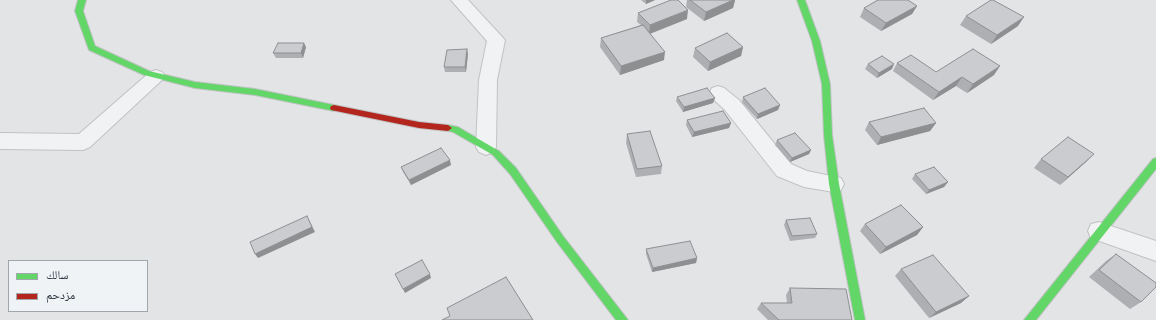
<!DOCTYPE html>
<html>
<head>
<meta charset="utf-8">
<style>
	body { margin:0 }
	#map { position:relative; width:1156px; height:320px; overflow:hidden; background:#e2e4e6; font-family:Ubuntu,"Noto Naskh Arabic",sans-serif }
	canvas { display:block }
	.legend { position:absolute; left:8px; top:260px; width:140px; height:52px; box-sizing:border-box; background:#f0f3f6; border:1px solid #a1a6ad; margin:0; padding:5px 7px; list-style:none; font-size:12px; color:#2a333f }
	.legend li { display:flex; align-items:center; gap:8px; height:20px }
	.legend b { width:20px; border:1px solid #a1a6ad }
</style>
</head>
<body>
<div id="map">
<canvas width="1156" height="320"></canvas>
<ul class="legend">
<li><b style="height:5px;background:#63d668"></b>سالك</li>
<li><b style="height:5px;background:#b3261e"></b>مزدحم</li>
</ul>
</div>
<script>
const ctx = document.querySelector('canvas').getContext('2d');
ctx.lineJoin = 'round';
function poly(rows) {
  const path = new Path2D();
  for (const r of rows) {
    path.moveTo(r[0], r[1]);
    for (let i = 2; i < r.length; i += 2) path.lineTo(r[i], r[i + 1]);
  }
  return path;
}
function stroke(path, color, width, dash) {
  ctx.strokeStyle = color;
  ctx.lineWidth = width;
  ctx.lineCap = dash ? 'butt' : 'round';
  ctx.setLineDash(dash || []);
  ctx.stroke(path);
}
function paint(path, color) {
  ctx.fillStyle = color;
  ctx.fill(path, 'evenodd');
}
const street = poly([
	[451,0,468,0,505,40,497,80,496,147,493,152,486,155,479,152,476,147,479,80,487,41,451,0],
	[156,70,162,72,165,76,162,80,90,147,83,150,0,149,0,133,79,134,150,72,156,70],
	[718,86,724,88,739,100,791,164,807,171,841,178,844,184,841,190,834,192,804,187,777,176,725,110,712,98,709,93,712,88,718,86],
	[1099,222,1156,241,1156,261,1091,238,1088,231,1091,224,1099,222]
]);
const fast = poly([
	[78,0,86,0,83,11,95,46,149,71,195,82,255,89,334,105,338,108,334,111,255,95,195,88,144,75,89,50,75,11,78,0],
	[797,0,805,0,820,41,830,84,832,135,839,184,865,320,855,320,829,184,824,135,822,84,812,41,797,0],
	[448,125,458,127,499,151,516,168,563,236,628,320,616,320,557,242,510,174,493,155,453,132,445,130,444,128,445,126,448,125],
	[1156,158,1156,169,1036,320,1024,320,1153,159,1156,158]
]);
const jam = poly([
	[334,105,419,122,448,125,452,128,448,131,419,128,331,110,330,108,331,106,334,105]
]);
const wall = poly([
	[641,0,655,0,646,4],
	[687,0,735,0,733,8,704,21,686,7],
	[917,6,912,14,881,31,860,17,864,8],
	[638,13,687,19,650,34,664,60,620,75,600,47,601,38,641,25,637,22],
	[966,16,1018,26,991,44,960,25],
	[306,47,303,58,276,58,273,53],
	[743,47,741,56,708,71,693,57,695,48],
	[468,54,466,72,445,72,444,67],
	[897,63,936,72,994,75,967,93,956,86,933,100,893,71],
	[868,64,892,69,877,78,865,69],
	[677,97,715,98,713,103,683,112,676,101],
	[743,97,780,105,778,110,757,119,742,102],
	[687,120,731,123,729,128,692,137,686,125],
	[869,122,936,123,930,131,877,145,865,130],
	[627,134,662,166,661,174,636,177,626,143],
	[777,140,811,150,809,154,790,162,775,145],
	[1041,159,1086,162,1060,185,1034,168],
	[451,165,411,185,403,172,401,167],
	[915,174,948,182,944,187,926,194,912,179],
	[786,220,817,234,815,238,790,241,784,225],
	[865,224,923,227,917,235,880,254,860,231],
	[646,249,697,258,696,263,652,272,646,254],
	[1116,254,1141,302,1130,309,1089,277,1106,261],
	[901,269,969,296,961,303,929,318,895,276],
	[790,288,852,320,768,320,757,309,761,303,787,303,786,295]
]);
const shadedWall = poly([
	[646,0,655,0,646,4],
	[733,0,735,0,733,8,704,21,706,12],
	[917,6,912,14,881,31,886,23],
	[688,10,687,19,649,34,650,25],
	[1024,17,1018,26,991,44,997,35],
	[304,43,306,47,303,58,301,53],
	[743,47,741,56,708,71,710,62],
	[467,49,468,54,466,72,465,67],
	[665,52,664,60,620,75,621,66],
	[894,64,892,69,877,78,879,73],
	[1000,66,994,75,967,93,973,84],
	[962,77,956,86,933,100,939,92],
	[715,98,713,103,683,112,684,107],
	[780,105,778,110,757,119,758,114],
	[731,123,729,128,692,137,694,132],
	[936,123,930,131,877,145,881,137],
	[811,150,809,154,790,162,792,158],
	[1094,154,1086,162,1060,185,1068,177],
	[450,160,451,165,411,185,409,180],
	[948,182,944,187,926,194,929,190],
	[307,216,315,232,258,258,255,254],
	[923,227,917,235,880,254,886,247],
	[697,258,696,263,652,272,653,268],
	[430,274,431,278,405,293,403,289],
	[969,296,961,303,929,318,936,312]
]);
const building = poly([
	[671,0,678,0,688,10,650,25,638,13,671,0],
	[690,0,733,0,706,12,690,0],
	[878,0,908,0,917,6,886,23,864,8,878,0],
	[991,0,993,0,1024,17,997,35,966,16,991,0],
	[643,25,665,52,621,66,601,38,643,25],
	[727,33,743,47,710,62,695,48,727,33],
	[278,43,304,43,301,53,273,53,278,43],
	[467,49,465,67,444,67,447,50,467,49],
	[973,49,1000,66,973,84,962,77,939,92,897,63,911,55,936,72,973,49],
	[882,56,894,64,879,73,868,64,882,56],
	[707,88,715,98,684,107,677,97,707,88],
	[765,88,780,105,758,114,743,97,765,88],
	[924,108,936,123,881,137,869,122,924,108],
	[723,111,731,123,694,132,687,120,723,111],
	[650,131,662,166,637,169,627,134,650,131],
	[795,133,811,150,792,158,777,140,795,133],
	[1068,137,1094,154,1068,177,1041,159,1068,137],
	[441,148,450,160,409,180,401,167,441,148],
	[934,167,948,182,929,190,915,174,934,167],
	[901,205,923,227,886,247,865,224,901,205],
	[307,216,312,227,255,254,250,242,307,216],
	[810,218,817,234,792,236,786,220,810,218],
	[690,241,697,258,653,268,646,249,690,241],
	[1116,254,1156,283,1156,287,1141,302,1099,270,1116,254],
	[933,255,969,296,936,312,901,269,933,255],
	[422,260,430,274,403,289,395,274,422,260],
	[506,277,533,320,442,320,450,316,447,308,506,277],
	[790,288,846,289,852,320,779,320,761,303,792,303,790,288]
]);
stroke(street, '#c0c2c4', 2);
stroke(fast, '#c0c2c4', 2);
stroke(jam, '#c0c2c4', 2);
paint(street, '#f1f2f4');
paint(fast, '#63d668');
paint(jam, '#b3261e');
paint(wall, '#aeafb2');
paint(shadedWall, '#8d8f91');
paint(building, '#cacccf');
stroke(building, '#8d8f91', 1);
</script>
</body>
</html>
